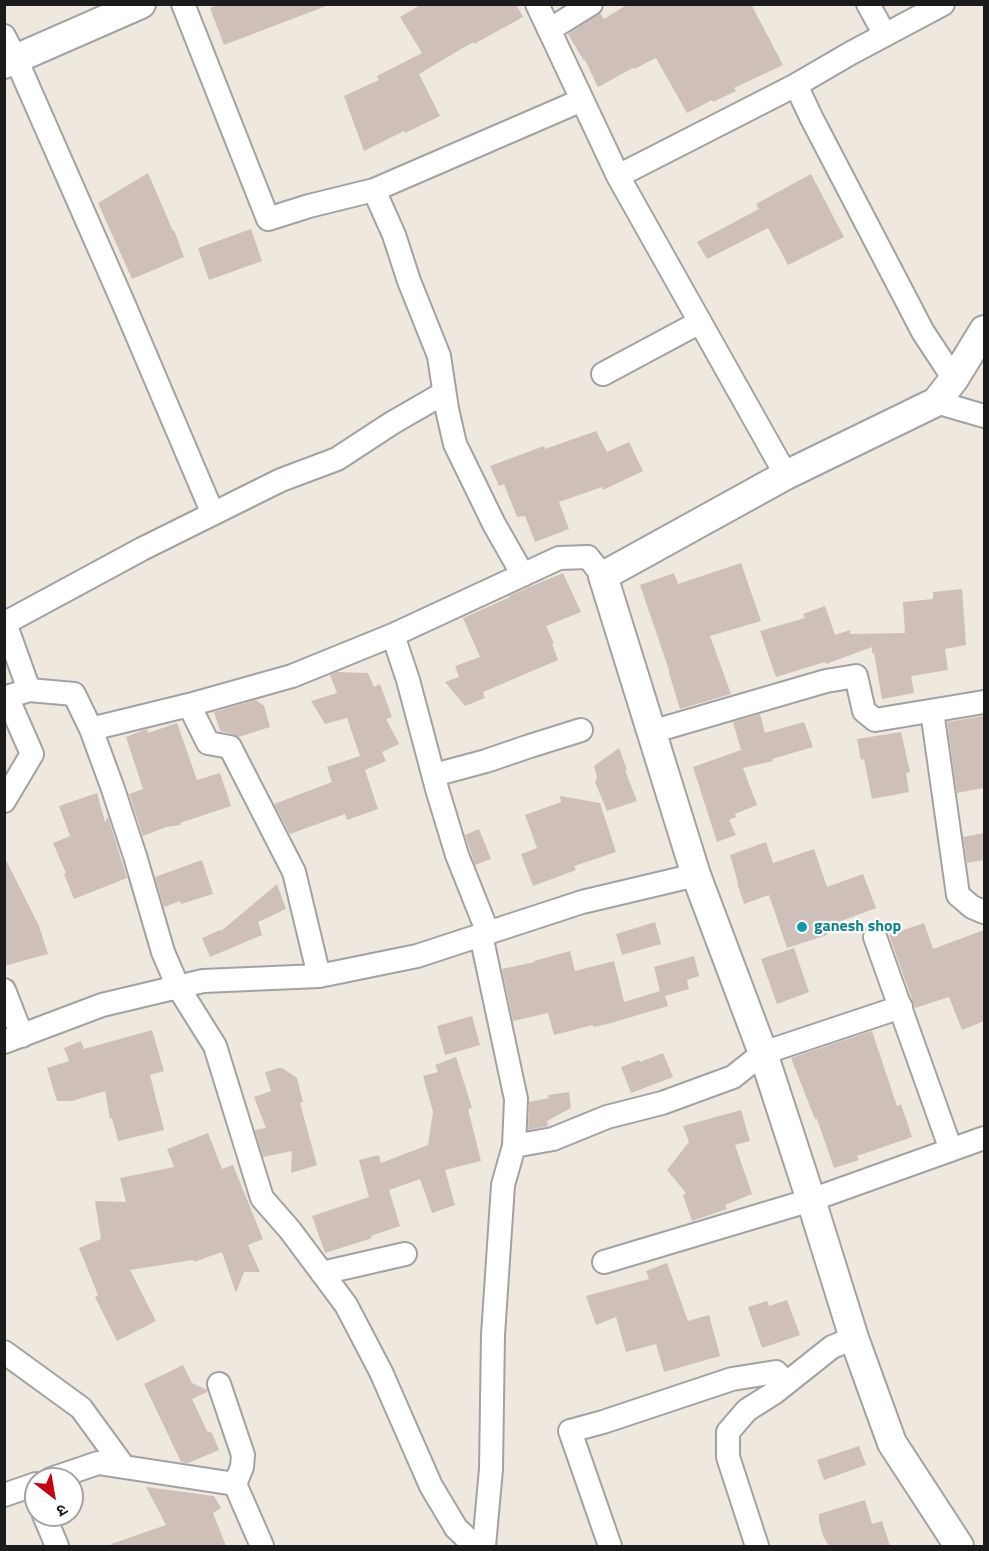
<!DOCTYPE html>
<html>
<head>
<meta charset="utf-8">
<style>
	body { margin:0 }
	#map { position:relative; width:989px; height:1551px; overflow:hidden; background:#eee8df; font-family:"Titillium Web","Noto Sans Devanagari",sans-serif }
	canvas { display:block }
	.frame { position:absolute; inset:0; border:6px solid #1b1b1b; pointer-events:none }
	.north { position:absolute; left:24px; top:1467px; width:60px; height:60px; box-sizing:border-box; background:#fff; border:2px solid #a4a4a4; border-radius:50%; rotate:149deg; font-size:16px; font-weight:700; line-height:24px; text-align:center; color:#1b1b1b }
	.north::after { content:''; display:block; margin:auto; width:21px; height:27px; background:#c60010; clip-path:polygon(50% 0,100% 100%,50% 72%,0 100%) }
</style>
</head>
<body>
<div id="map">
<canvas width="989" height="1551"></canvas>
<div class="frame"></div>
<div class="north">उ</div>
</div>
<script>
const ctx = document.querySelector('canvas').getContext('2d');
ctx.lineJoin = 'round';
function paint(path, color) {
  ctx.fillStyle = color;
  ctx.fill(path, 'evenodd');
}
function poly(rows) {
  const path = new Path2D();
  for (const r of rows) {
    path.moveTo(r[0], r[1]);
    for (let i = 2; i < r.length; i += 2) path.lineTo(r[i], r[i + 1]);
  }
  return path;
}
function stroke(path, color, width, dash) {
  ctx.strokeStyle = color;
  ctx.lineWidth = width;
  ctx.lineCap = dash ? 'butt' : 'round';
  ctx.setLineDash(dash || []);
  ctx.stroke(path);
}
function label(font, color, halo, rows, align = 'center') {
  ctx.font = font + ' "Titillium Web",sans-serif';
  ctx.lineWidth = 4.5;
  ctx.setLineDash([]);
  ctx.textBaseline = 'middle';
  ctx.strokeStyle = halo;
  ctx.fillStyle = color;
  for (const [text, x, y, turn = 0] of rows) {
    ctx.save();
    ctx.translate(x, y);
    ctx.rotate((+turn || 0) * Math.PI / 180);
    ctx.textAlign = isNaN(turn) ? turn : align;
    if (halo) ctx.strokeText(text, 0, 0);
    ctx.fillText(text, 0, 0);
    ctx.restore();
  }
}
const building = poly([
	[220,4,326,4,326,6,224,45,210,8],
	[422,4,516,4,523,17,474,44,473,42,419,74,440,116,405,133,404,131,364,151,344,96,379,80,377,76,422,53,400,17],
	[628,4,751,4,783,65,734,88,736,91,713,102,712,100,687,113,656,58,634,69,633,68,598,87,585,60,584,61,568,34,600,13,604,19],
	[148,173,173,231,174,230,184,257,132,279,98,203],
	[811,174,844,237,788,265,768,228,707,259,697,242,759,209,756,204],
	[251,229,262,261,209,280,198,248],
	[596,431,607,452,629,442,643,471,603,490,602,487,559,502,569,529,535,542,525,516,517,517,504,484,499,486,490,466,544,446,545,449],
	[741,563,761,621,710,636,731,694,680,709,669,673,670,673,640,585,674,573,678,584],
	[563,573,581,612,546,626,554,643,552,644,558,660,483,692,485,698,465,706,445,682,459,677,455,666,480,657,463,618,510,597,509,596,527,588],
	[962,589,966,645,945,649,948,670,911,676,914,693,882,699,874,653,872,653,872,647,826,664,825,662,776,677,760,631,805,618,803,614,825,606,835,635,850,630,850,634,905,633,903,602,933,599,933,592],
	[337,672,368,673,374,687,380,684,392,717,386,719,399,744,382,752,386,761,365,770,378,809,347,820,345,814,290,834,274,804,332,782,327,767,360,756,347,718,325,724,311,701,337,693,330,675],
	[256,700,264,706,270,727,239,737,233,734,220,731,214,712],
	[760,714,765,733,804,722,813,747,772,759,773,761,743,768,757,805,735,814,736,817,729,820,736,835,717,842,693,767,741,750,733,722],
	[984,716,984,788,957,793,947,722],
	[177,723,197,780,220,773,231,806,180,823,181,825,166,827,143,836,129,794,143,789,126,737,147,729,148,733],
	[901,732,910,772,906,773,909,792,872,799,864,759,861,760,857,739],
	[619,748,627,770,625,770,637,801,607,811,595,782,597,778,594,766],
	[97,793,105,822,108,817,127,878,74,899,64,874,66,873,53,843,70,836,59,806],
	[560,796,600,803,616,852,574,866,576,870,533,886,521,854,537,848,525,815,561,802],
	[479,829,491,859,475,865,465,835],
	[984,833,984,860,967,863,963,837],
	[766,842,773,863,814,849,827,887,863,874,876,908,825,927,827,935,787,948,769,895,744,904,737,883,738,883,730,855],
	[4,856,39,926,48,954,4,966],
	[202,860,213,894,181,904,180,901,164,907,155,877],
	[277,884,286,909,258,922,262,935,210,957,202,938,220,930,221,931],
	[655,922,661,944,622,955,616,934],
	[924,923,933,949,984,930,984,1021,962,1030,949,997,915,1008,889,935],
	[794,948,809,992,777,1004,761,959],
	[570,951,575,971,614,961,624,1002,660,991,654,967,694,956,699,976,687,980,689,989,665,996,668,1006,608,1024,593,1027,593,1025,554,1035,548,1013,513,1021,502,969,535,962,534,961],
	[472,1016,480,1045,445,1055,437,1026],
	[152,1030,164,1071,150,1075,164,1130,118,1141,112,1118,110,1119,105,1091,72,1101,57,1101,47,1068,69,1061,64,1048,81,1041,84,1049],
	[872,1031,897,1106,901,1104,912,1137,857,1156,859,1160,834,1168,817,1119,815,1119,791,1058],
	[663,1053,673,1077,631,1093,621,1067,639,1060,640,1062],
	[456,1057,472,1108,468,1109,481,1161,445,1170,455,1205,432,1213,420,1179,389,1190,400,1226,371,1236,372,1238,325,1253,312,1216,369,1197,359,1160,379,1155,381,1163,428,1145,433,1112,423,1076,438,1072,435,1065],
	[279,1068,282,1068,297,1078,303,1102,300,1103,317,1165,291,1173,292,1151,263,1157,255,1130,266,1128,254,1097,271,1091,265,1072],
	[569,1092,571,1108,547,1121,548,1126,528,1130,529,1102,549,1098,548,1095],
	[741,1110,750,1141,735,1145,752,1194,725,1205,727,1209,692,1221,683,1195,686,1193,667,1170,689,1142,683,1126],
	[208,1133,222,1169,233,1165,263,1239,248,1245,260,1272,244,1272,236,1293,222,1252,194,1262,193,1260,130,1270,156,1321,117,1341,95,1297,98,1295,79,1248,101,1239,95,1201,126,1202,120,1178,174,1167,167,1149],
	[667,1263,688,1321,709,1315,720,1356,664,1372,656,1344,626,1352,616,1317,596,1325,586,1296,649,1279,646,1271],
	[787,1300,800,1335,762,1348,748,1307,767,1301,769,1306],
	[183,1365,192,1383,207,1390,207,1392,192,1399,207,1431,212,1433,219,1450,188,1463,181,1462,144,1384],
	[859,1446,866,1465,824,1480,817,1460],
	[146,1487,214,1496,221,1508,213,1513,226,1546,112,1546,111,1544,166,1525],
	[865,1500,872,1524,882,1521,890,1546,829,1546,823,1536,819,1521,819,1514]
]);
const minor = poly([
	[183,4,268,219,309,206,374,190,394,235,409,281,439,356,447,409,455,444,494,524,523,575],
	[537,4,618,176],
	[868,4,885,35],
	[943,4,851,53,796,85,811,117,923,332,954,379],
	[549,30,591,4],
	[4,36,16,59,125,307,213,514],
	[374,190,582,100],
	[603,374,700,322],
	[936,402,984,416],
	[786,475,618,176,796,85],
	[393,635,292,676,189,705,91,729,113,789,135,856,163,952,178,987,215,1046,262,1198,290,1230,346,1305,381,1372,431,1486,456,1528,475,1546],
	[29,690,74,694,91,729],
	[4,698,29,690,5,623,142,549,281,480,337,459,392,423,444,393],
	[189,705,208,743,230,747,294,872,319,976],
	[932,711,958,895,972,907,984,912],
	[651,732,826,681,856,676,864,711,875,720,984,702],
	[434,775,486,761,530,746,581,730],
	[4,801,32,754,7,697],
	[488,933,457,855,437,789,408,680,393,635,559,558,588,557,603,576],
	[481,935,516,1099,514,1146,503,1185,493,1335,491,1469,484,1546],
	[875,937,951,1150],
	[4,990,22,1036],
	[4,1042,102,1005,203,981,319,976,417,956,582,902,696,875],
	[514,1146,553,1139,607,1117,662,1103,733,1077,763,1053,901,1007],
	[604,1262,811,1200,984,1138],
	[322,1273,405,1254],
	[4,1352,81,1408,124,1467],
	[219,1384,243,1455,242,1467,235,1484],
	[51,1479,98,1463,235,1484,262,1546],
	[4,1495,36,1484],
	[44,1515,57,1546],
	[610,1546,570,1431,603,1422,732,1379,776,1372,786,1383],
	[757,1546,728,1457,728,1432,747,1410,774,1393,832,1347,854,1338]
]);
const tertiary = poly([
	[4,64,141,4],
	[959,1546,892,1443,854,1338,811,1200,763,1053,696,875,603,576,786,475,936,402,954,379,984,330]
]);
const markers = [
	[802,927,6,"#0f9aa8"]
];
const cultureNames = [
	["ganesh shop",814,927]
];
paint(building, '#cec0b8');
stroke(minor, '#a2a2a2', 26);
stroke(tertiary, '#a2a2a2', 32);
stroke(minor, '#fff', 22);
stroke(tertiary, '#fff', 28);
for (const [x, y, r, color] of markers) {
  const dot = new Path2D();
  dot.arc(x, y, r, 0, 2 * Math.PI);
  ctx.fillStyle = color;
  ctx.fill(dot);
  stroke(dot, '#fff', 2);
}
label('bold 16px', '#0d838f', '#fff', cultureNames, 'left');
</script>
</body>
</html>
